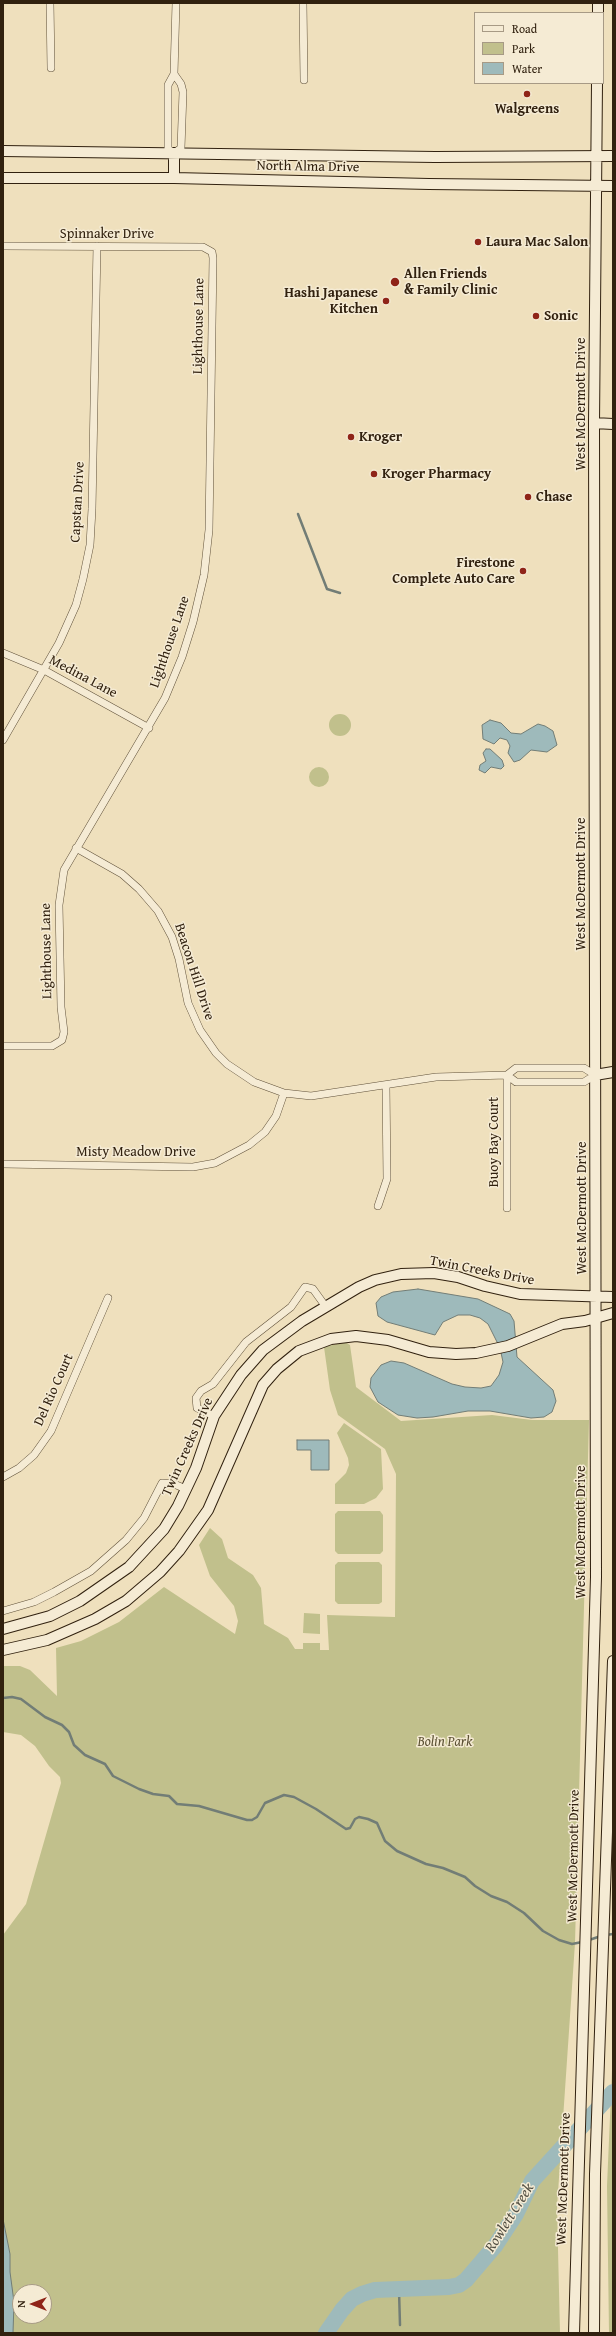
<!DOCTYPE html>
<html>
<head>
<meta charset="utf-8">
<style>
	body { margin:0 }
	#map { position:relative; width:616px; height:2336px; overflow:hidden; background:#efe0bd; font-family:"Gentium Book Plus",serif }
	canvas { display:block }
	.frame { position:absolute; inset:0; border:4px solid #31210f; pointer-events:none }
	.legend { position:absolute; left:474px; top:12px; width:130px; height:72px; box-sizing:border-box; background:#f5ebd4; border:1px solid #a79a85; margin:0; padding:5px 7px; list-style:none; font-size:12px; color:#31210f }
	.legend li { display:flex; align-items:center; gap:8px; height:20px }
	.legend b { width:20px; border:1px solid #a79a85 }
	.north { position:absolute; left:12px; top:2284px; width:40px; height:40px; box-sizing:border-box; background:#f5ebd4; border:1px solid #a79a85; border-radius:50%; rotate:270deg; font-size:11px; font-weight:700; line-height:16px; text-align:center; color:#31210f }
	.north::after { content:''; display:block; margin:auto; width:14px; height:18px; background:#8f2418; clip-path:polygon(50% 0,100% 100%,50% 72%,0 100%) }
</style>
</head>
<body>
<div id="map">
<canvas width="616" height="2336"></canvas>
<div class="frame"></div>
<ul class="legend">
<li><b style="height:5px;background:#f5ebd4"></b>Road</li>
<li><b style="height:11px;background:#c1c08c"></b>Park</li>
<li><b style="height:11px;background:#9ebabb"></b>Water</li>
</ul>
<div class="north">N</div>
</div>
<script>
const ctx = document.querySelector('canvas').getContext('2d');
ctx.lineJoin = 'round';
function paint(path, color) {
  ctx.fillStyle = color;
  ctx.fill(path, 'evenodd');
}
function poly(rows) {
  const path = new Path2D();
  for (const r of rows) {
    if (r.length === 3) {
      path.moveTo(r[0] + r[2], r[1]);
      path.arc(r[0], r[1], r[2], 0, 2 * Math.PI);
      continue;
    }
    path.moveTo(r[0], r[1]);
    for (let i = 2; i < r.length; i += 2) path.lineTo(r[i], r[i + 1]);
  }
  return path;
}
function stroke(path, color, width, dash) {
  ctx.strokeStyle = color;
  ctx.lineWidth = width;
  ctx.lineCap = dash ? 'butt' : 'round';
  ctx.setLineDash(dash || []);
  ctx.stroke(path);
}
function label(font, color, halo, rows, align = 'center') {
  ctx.font = font + ' "Gentium Book Plus",serif';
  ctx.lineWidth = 3;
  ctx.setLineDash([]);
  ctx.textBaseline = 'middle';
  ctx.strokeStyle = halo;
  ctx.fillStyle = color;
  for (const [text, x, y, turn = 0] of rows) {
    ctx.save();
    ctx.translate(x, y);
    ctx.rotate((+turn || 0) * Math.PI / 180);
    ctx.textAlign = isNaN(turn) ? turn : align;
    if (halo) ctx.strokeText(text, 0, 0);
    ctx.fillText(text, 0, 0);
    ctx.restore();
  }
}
const green = poly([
	[340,725,11],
	[319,777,10],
	[345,1342,350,1345,356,1387,401,1421,492,1415,532,1420,589,1420,575,1943,557,2207,560,2333,3,2333,3,1935,26,1904,61,1783,60,1777,49,1766,35,1746,21,1735,3,1732,3,1666,20,1666,30,1670,57,1696,56,1648,81,1641,119,1622,164,1587,235,1634,238,1621,234,1606,210,1576,199,1545,210,1528,222,1539,228,1558,253,1575,261,1588,264,1624,288,1638,295,1649,303,1649,303,1643,320,1643,320,1650,329,1650,327,1615,395,1617,396,1474,385,1449,338,1415,330,1390,324,1347],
	[20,2292,44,2292,44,2316,20,2316],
	[344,1423,381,1449,383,1489,376,1498,364,1504,335,1504,335,1484,346,1473,349,1465,348,1458,337,1433],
	[338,1511,380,1511,383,1515,383,1551,380,1554,338,1554,335,1551,335,1514],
	[338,1562,379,1562,382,1565,382,1602,379,1604,338,1604,335,1601,335,1565],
	[304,1613,320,1614,320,1634,303,1633],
	[613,2047,613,2333,609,2333,607,2186]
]);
const water = poly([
	[490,720,501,723,511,733,521,734,538,724,545,726,553,731,557,745,547,752,531,750,520,760,514,762,508,753,510,746,507,740,500,738,494,744,483,739,482,725,490,720],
	[486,749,490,749,502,760,504,766,501,769,491,767,485,773,479,770,480,765,486,761,483,753,486,749],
	[418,1289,478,1299,510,1314,514,1321,517,1357,553,1390,556,1401,552,1412,544,1417,531,1418,490,1411,468,1411,433,1417,417,1418,398,1415,378,1402,370,1387,371,1378,381,1365,391,1361,404,1363,452,1384,465,1387,481,1388,491,1386,499,1375,503,1362,500,1348,488,1324,480,1318,470,1315,458,1315,443,1322,435,1335,387,1322,378,1316,376,1303,381,1297,393,1292,418,1289],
	[297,1440,329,1440,329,1470,311,1470,311,1450,297,1450,297,1440],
	[3,2219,10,2254,10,2272,14,2302,13,2333,3,2333,3,2219]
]);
const stream = poly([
	[298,514,327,589,340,593],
	[3,1698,12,1697,21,1699,45,1717,62,1725,69,1732,74,1745,85,1755,105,1764,113,1776,139,1789,153,1794,169,1796,177,1804,199,1806,247,1820,252,1820,257,1817,265,1803,284,1795,294,1797,316,1809,346,1829,350,1828,355,1819,359,1817,368,1819,377,1823,385,1841,397,1851,426,1864,443,1868,465,1877,475,1886,491,1896,507,1902,524,1913,543,1931,559,1940,572,1944,582,1942],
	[606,1935,613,1934],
	[589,1940,601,1936],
	[399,2290,400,2325]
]);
const river = poly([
	[326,2333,342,2310,352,2299,362,2294,375,2290,449,2287,459,2285,466,2280,495,2246,516,2214,532,2181,613,2092]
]);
const street = poly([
	[50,3,51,68],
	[303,3,304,80],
	[174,74,181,84,183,92,181,148,174,153,168,149,168,85,174,74,176,3],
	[3,246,203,247,212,252,213,258,209,530,204,575,193,622,182,657,165,698,64,870,59,905,61,1007,64,1032,62,1040,52,1046,3,1046],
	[3,653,44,670,149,728],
	[3,740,59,643,76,605,83,579,90,545,92,509,97,246],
	[76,848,122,874,139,889,158,911,172,937,179,959,188,1003,200,1030,216,1053,227,1064,254,1082,284,1093,311,1096,436,1077,507,1075,516,1082,584,1082,595,1075,584,1068,516,1068,507,1075],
	[507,1075,507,1208],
	[3,1164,193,1167,215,1163,249,1145,265,1132,276,1116,284,1093],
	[378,1206,387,1179,386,1085],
	[214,1416,197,1408,196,1398,201,1391,213,1384,246,1342,291,1307,305,1287,313,1289,326,1307],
	[3,1477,19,1468,34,1455,51,1431,108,1298],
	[3,1611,34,1602,54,1592,91,1571,126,1540,144,1518,162,1483,174,1484,186,1489]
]);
const secondary = poly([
	[598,13,598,3],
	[3,151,435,157,613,156],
	[174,153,174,178],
	[3,178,174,178,429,184,613,186],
	[594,423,613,424],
	[595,1075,613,1072],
	[3,1629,50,1616,80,1601,129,1567,164,1529,178,1506,196,1468,214,1416,241,1375,263,1350,302,1321,359,1287,375,1280,401,1274,434,1273,458,1277,485,1286,520,1294,613,1297],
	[3,1650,47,1640,95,1619,126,1601,160,1572,179,1551,208,1510,263,1385,277,1369,299,1351,331,1339,356,1336,388,1340,429,1352,456,1354,476,1353,508,1346,562,1324,585,1321,613,1313],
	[574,2333,596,1577,594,423,597,83],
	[594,2333,595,2174,613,1661]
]);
const markers = [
	[527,94,4,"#8f2418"],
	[478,242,4,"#8f2418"],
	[395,282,5,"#8f2418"],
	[386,301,4,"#8f2418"],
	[536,316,4,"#8f2418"],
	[351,437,4,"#8f2418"],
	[374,474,4,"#8f2418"],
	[528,497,4,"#8f2418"],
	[523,571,4,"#8f2418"]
];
const poiNames = [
	["Walgreens",527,109,"center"],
	["Laura Mac Salon",486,242],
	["Allen Friends",404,274],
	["& Family Clinic",404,290],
	["Hashi Japanese",378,293,"right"],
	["Kitchen",378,309,"right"],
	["Sonic",544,316],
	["Kroger",359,437],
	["Kroger Pharmacy",382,474],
	["Chase",536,497],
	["Firestone",515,563,"right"],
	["Complete Auto Care",515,579,"right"]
];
const streetNames = [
	["North Alma Drive",308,167,1],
	["Spinnaker Drive",107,234],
	["Lighthouse Lane",199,326,-89],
	["West McDermott Drive",581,404,-90],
	["Capstan Drive",78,502,-87],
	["Lighthouse Lane",170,642,-71],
	["Medina Lane",83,677,28],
	["West McDermott Drive",581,884,-90],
	["Lighthouse Lane",47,951,-91],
	["Beacon Hill Drive",194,972,72],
	["Buoy Bay Court",494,1142,-90],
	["Misty Meadow Drive",136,1152],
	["West McDermott Drive",582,1208,-90],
	["Twin Creeks Drive",482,1271,11],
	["Del Rio Court",54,1390,-66],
	["Twin Creeks Drive",188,1447,-66],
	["West McDermott Drive",581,1532,-90],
	["West McDermott Drive",574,1856,-89],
	["West McDermott Drive",564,2179,-88]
];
const parkNames = [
	["Bolin Park",445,1742]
];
const waterNames = [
	["Rowlett Creek",510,2218,-58]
];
paint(green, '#c1c08c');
paint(water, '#9ebabb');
stroke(water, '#727d76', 1);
stroke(stream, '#727d76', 2.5);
stroke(river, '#9ebabb', 16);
stroke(street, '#60513a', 8);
stroke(secondary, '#31210f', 12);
stroke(street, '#f5ebd4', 7);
stroke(secondary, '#f5ebd4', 10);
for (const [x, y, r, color] of markers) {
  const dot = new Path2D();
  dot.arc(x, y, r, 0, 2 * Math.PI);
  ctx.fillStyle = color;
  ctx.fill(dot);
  stroke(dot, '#f5ebd4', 1.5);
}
label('bold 14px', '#31210f', '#f5ebd4', poiNames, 'left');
label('14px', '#31210f', '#f5ebd4', streetNames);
label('italic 14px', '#5c5134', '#f5ebd4', parkNames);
label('italic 15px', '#524f43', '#f5ebd4', waterNames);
</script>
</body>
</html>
